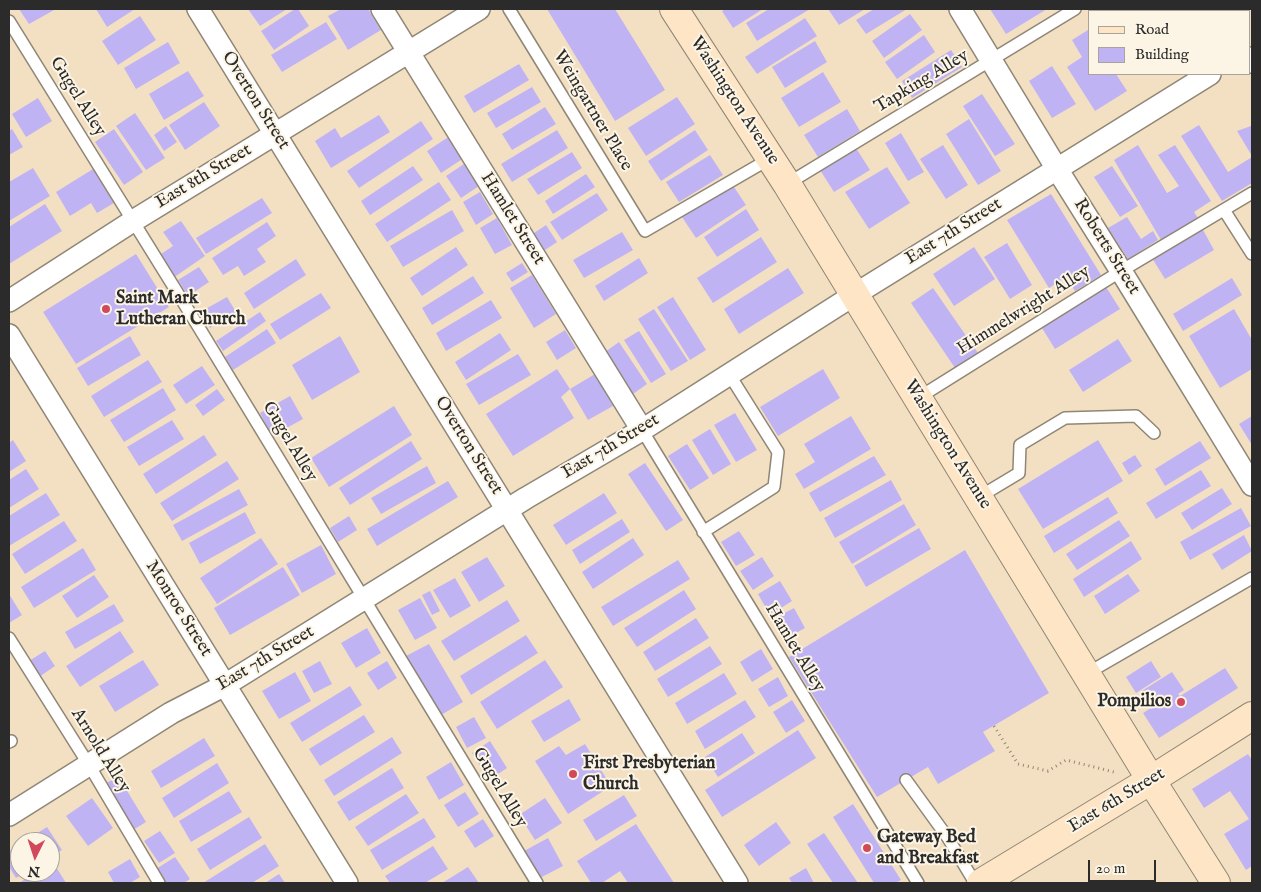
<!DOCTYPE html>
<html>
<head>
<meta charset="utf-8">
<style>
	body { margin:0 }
	#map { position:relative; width:1261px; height:892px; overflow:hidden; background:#f3e0c2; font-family:"IM FELL English",serif }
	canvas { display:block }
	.frame { position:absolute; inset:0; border:10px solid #2b2b2b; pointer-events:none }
	.legend { position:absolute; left:1088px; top:10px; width:162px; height:65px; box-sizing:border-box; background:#fcf5e5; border:1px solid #a8a49b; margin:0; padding:6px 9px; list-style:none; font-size:15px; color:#2b2b2b }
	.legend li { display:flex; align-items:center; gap:10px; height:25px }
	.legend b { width:25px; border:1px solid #a8a49b }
	.north { position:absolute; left:10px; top:832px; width:50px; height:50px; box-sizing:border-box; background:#fcf5e5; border:1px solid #a8a49b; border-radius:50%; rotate:184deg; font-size:14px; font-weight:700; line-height:20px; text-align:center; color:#2b2b2b }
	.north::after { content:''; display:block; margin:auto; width:18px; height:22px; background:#d1495b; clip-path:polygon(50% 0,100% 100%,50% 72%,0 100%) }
	.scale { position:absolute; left:1088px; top:860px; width:68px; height:22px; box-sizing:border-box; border:2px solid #2b2b2b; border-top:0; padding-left:6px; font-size:15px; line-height:18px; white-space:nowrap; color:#2b2b2b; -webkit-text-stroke:4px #fcf5e5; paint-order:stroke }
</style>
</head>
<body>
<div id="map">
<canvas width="1261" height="892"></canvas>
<div class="frame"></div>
<ul class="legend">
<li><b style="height:6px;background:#fde5c5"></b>Road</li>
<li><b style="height:14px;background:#c0b3f4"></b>Building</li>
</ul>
<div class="north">N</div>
<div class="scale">20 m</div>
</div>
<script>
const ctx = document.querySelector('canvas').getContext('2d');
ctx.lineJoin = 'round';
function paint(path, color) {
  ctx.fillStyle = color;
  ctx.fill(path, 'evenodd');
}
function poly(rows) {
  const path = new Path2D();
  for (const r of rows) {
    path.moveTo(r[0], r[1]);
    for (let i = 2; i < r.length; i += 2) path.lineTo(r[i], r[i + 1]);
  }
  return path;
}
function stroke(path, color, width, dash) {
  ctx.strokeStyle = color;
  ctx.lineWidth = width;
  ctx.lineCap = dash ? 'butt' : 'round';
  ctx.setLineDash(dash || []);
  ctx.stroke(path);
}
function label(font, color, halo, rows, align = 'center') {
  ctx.font = font + ' "IM FELL English",serif';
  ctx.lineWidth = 4;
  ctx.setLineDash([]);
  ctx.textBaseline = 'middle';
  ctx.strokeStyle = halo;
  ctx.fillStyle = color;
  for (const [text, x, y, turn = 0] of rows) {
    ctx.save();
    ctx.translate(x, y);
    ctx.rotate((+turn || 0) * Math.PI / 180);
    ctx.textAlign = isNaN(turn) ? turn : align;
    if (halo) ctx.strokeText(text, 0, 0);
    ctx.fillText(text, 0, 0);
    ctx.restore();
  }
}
const building = poly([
	[19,9,56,9,29,24],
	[96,9,135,9,107,27],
	[248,9,287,9,260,26],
	[295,9,298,9,309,26,274,50,261,31],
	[341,9,368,9,381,30,348,50,328,16],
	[547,9,615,9,665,90,615,121],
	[726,9,763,9,733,28,722,11],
	[769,9,810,9,757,41,746,23],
	[828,9,865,9,839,25],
	[874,9,907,9,866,34,856,20],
	[990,9,1047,9,1006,34],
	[1167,9,1200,9,1202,11,1168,11],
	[910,14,922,30,884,58,872,41],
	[140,16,156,40,118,65,102,41],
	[805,18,817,36,757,74,745,57],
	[326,22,337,39,282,72,271,55],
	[1088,30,1090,32,1090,74,1116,74,1127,91,1095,111,1067,67,1082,57,1072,40],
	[924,35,935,52,897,79,885,62],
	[815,41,827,62,785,88,772,67],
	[168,42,180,63,136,89,124,68],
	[951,50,962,67,912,98,902,81],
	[519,64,529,80,474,113,464,96],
	[1052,66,1076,104,1052,118,1029,81],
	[188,71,204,96,164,120,149,94],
	[823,72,841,102,799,127,781,98],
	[532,87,541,102,496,128,487,113],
	[982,94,1015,144,995,156,963,106],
	[677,97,695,124,646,156,628,128],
	[38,98,52,121,26,137,12,114],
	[204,102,220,126,185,150,169,125],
	[545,107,556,124,512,150,502,134],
	[847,109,860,131,818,157,804,135],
	[135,113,165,158,146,170,116,126],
	[379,115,390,132,331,168,315,141,335,128,341,138],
	[969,119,1001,171,978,185,946,134],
	[421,121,433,139,359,188,347,171],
	[1199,125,1228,172,1252,157,1252,183,1222,201,1181,136],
	[166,126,177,142,164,151,154,135],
	[1251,126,1252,126,1252,156,1237,131],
	[12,129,23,147,9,155,9,131],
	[114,129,143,172,124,185,95,142],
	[557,130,568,148,512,182,501,164],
	[695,130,708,150,661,181,648,161],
	[901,133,924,172,908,181,885,143],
	[450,136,464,158,441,173,427,151],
	[943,145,968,185,946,199,920,159],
	[1138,145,1167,193,1179,186,1158,155,1175,145,1211,201,1194,212,1198,218,1161,240,1114,160],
	[856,148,870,170,834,192,820,170],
	[572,152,582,168,538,195,527,179],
	[710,155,723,175,679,202,666,182],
	[464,164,479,186,461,198,446,176],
	[413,166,423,180,370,215,361,201],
	[1112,166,1138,206,1120,217,1094,177],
	[887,167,910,203,869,229,845,192],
	[33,168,50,196,9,221,9,182],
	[93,169,114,203,97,213,91,203,70,216,56,192],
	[586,174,595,187,553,214,545,201],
	[439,182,451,200,387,242,375,224],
	[732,184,746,205,696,238,682,217],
	[480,192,493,214,476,225,463,202],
	[597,193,608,210,562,240,550,222],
	[1051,194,1101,275,1075,291,1066,277,1049,288,1007,220],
	[262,198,272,213,206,254,196,238],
	[45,204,62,231,9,264,9,227],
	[746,209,759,230,717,257,704,237],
	[452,210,464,231,403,267,390,246],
	[1127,217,1141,239,1153,231,1158,240,1128,259,1108,228],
	[497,218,512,245,495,254,480,228],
	[181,221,205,256,173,278,158,256,173,246,163,232],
	[267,222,276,236,257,249,266,262,244,276,238,266,223,275,212,258],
	[546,225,557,242,542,252,531,235],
	[1202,228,1214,250,1165,279,1152,258],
	[622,232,633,250,584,278,573,260],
	[761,237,777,262,713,303,697,278],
	[1007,243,1032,285,1010,299,984,257],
	[456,247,468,265,422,296,410,278],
	[974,247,995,279,954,306,933,274],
	[136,254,169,307,76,364,43,312],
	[639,258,648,273,604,301,595,286],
	[296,259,306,275,254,309,244,293],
	[522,263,528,272,512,282,506,273],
	[199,267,209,282,188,296,178,280],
	[788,268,804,293,739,334,724,309],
	[532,275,556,314,534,328,510,288],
	[473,276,484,293,432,325,422,308],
	[1232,278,1242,295,1183,331,1173,314],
	[1106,287,1120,309,1055,349,1042,328],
	[933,288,978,353,955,368,911,303],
	[321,293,331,308,280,340,270,324],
	[227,297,236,312,210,328,200,312],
	[673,297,706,350,690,360,657,307],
	[491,300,502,318,446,351,436,333],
	[654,309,688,361,671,371,638,319],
	[1234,309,1252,340,1252,369,1220,388,1189,336],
	[260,312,266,321,223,351,216,341],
	[267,329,276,343,233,370,225,357],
	[565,330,576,348,557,360,546,342],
	[639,331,666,374,651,383,624,340],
	[500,333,511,350,466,380,455,362],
	[130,336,141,355,88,386,77,368],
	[340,336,360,372,312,400,292,365],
	[1118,339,1132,361,1083,392,1069,370],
	[619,342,647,384,633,394,605,352],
	[518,354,531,375,479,405,466,384],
	[148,360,162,382,104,417,91,396],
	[202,366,215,385,186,404,173,385],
	[557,369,570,389,561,397,574,418,513,456,486,414],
	[823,369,840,398,778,436,760,407],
	[595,374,613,406,588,420,570,389],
	[163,388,176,410,124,442,110,420],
	[217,389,225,400,203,416,195,405],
	[290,396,303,419,272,436,260,413],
	[394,406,412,435,329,487,311,458],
	[735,413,757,450,736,462,714,425],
	[851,416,871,449,804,489,795,474,815,462,804,444],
	[1252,416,1252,445,1239,424],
	[172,420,184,439,139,466,127,447],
	[710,429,731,464,713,475,692,440],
	[204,435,217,455,156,494,143,474],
	[13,440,26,461,9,472,9,443],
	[1098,440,1123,481,1043,529,1018,489],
	[411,441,422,459,350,505,339,488],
	[1200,441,1211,458,1165,486,1155,469],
	[687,444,709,478,690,490,668,456],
	[1135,455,1142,466,1129,475,1122,463],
	[874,456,886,475,820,512,809,493],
	[227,461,239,479,172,521,160,503],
	[645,463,683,520,666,531,628,474],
	[427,466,436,483,381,514,371,498],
	[26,469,39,489,9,508,9,480],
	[1201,470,1211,486,1156,519,1146,503],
	[891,480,902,500,835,538,824,518],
	[448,481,458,497,377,546,367,529],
	[1222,488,1232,504,1192,530,1181,513],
	[239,489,248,505,182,541,173,525],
	[46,493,60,515,9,546,9,516],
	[604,493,617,513,566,545,553,525],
	[1108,497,1118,513,1054,553,1044,536],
	[904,504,916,525,852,564,839,542],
	[1241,508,1251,526,1190,560,1180,542],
	[245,512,256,533,200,564,189,543],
	[349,516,357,530,338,542,330,528],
	[622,519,630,532,580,564,572,550],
	[1119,520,1130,536,1077,570,1066,554],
	[64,521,77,541,25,574,12,554],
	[919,528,931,549,866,587,854,566],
	[739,531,755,555,736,566,721,542],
	[1244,535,1252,551,1222,570,1212,554],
	[261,538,278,564,217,604,200,578],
	[633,538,644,555,593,589,582,572],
	[1131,541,1142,559,1084,597,1073,579],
	[321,545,336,574,302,593,286,564],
	[83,548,96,570,34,608,21,587],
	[965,550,1049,693,983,732,995,751,938,784,928,767,877,797,789,657],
	[487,557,505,586,479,602,461,572],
	[762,557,774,576,753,590,740,571],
	[678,560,690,579,613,626,601,607],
	[283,567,300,595,230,635,214,608],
	[1128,574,1140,591,1105,614,1094,596],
	[94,575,109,597,77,618,62,596],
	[455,578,471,606,450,618,433,590],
	[780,581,792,601,770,615,758,594],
	[684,590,696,609,637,647,624,628],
	[430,591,440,611,432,615,422,595],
	[9,594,22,615,9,623],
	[420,598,437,628,415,640,398,610],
	[507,600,520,621,454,661,441,641],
	[114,604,124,621,75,649,65,632],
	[794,608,805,628,787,638,775,618],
	[696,618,709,638,655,671,643,652],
	[367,628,381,653,356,668,341,643],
	[120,631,134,652,80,687,66,666],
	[526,635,538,653,471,695,460,676],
	[429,644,463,702,441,715,406,656],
	[710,646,722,664,668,697,657,679],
	[761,649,773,669,752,682,740,662],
	[45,651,55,666,39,677,29,661],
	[143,660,159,685,115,712,99,686],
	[545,660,563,687,497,729,480,702],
	[320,661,332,684,314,693,302,671],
	[387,661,397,678,378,690,367,673],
	[1151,661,1161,677,1136,693,1126,677],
	[1225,668,1238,688,1159,738,1143,713,1151,708,1140,692,1172,672,1184,690,1178,694,1180,696],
	[295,672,311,701,279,719,262,691],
	[724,673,737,694,687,724,675,703],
	[778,677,788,696,769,707,758,689],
	[350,686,362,705,302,742,290,723],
	[569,699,581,720,544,742,531,721],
	[745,700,756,717,705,749,695,731],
	[792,700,805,721,786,733,773,712],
	[364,715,375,732,320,766,309,749],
	[474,717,486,738,467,748,456,727],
	[798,730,816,758,722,817,705,790],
	[742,733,755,753,718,777,705,757],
	[392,737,402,753,334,796,324,780],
	[204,738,215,756,161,788,151,771],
	[490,741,507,768,489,780,472,753],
	[585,744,611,786,568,814,535,761,559,746,566,755],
	[1248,754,1252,760,1252,866,1246,870,1224,834,1249,819,1230,791,1204,808,1192,789],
	[451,762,464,785,439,800,426,777],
	[217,763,229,783,174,818,162,798],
	[392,768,404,788,349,821,337,802],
	[118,776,146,822,133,830,105,784],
	[229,791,242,812,191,842,179,821],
	[465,792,479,814,458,827,444,805],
	[406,794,419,813,368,846,355,827],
	[624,795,637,816,596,841,583,820],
	[92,798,113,828,88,846,66,816],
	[545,798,562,823,535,840,519,815],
	[853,804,901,880,895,883,874,883,833,817],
	[249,817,262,838,210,870,197,849],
	[424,818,436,837,382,870,370,850],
	[483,819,494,836,475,848,464,831],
	[776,822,791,843,759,866,744,845],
	[636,824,674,883,628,883,620,871,602,883,591,883,577,861],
	[47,827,62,850,50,857,50,842,23,842],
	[160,831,175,853,159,863,144,841],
	[824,833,858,883,833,883,807,844],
	[548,838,563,866,540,878,524,851],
	[20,844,20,872,26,872,16,878,9,867,9,851],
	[265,844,279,866,252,883,203,883],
	[433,846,448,869,425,883,390,883,385,876],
	[175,857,190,879,184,883,166,883,156,869],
	[130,859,140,877,130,883,114,883,108,872],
	[53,862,66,883,19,883,37,872,50,872,50,864],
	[468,867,479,883,442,883],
	[806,868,814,883,792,883,789,878],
	[279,874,285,883,265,883]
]);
const path = poly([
	[994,726,1018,764,1048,771,1066,760,1114,772]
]);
const lane = poly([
	[509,9,645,231,771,158],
	[9,21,198,326,537,883],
	[787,184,1075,9],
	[1224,210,1252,254],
	[918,398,1121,271,1252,193],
	[642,430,918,883],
	[979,497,1019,473,1020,445,1065,418,1136,416,1154,433],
	[703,532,774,487,778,452,729,374],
	[9,638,89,765,159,883],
	[1086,674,1252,578],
	[9,742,11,741],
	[906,780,948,838,975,883]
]);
const street = poly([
	[198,9,737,883],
	[382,9,642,430],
	[960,9,1057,169,1121,271,1252,485],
	[1221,9,1222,11],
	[1250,58,1252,62],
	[9,301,133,221,479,9],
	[9,335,347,883],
	[9,815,171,713,225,685,526,498,642,430,854,295,1210,74]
]);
const secondary = poly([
	[674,9,787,184,1151,780,1216,883],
	[981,883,1151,780,1252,716]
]);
const markers = [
	[106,309,5,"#d1495b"],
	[1181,702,5,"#d1495b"],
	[573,774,5,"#d1495b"],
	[867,848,5,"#d1495b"]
];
const streetNames = [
	["Tapking Alley",922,82,-31],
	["Gugel Alley",77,97,58],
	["Overton Street",255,101,58],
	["Washington Avenue",734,101,57],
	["Weingartner Place",592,111,59],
	["East 8th Street",204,177,-31],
	["Hamlet Street",512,219,58],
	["East 7th Street",954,232,-32],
	["Roberts Street",1106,247,58],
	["Himmelwright Alley",1024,311,-32],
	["Gugel Alley",289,442,59],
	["Washington Avenue",947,445,58],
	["Overton Street",468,446,58],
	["East 7th Street",611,447,-31],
	["Monroe Street",178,609,58],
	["Hamlet Alley",794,648,59],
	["East 7th Street",266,659,-31],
	["Arnold Alley",100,751,58],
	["Gugel Alley",499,788,59],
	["East 6th Street",1117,801,-31]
];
const poiNames = [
	["Saint Mark",116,299],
	["Lutheran Church",116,320],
	["Pompilios",1171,702,"right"],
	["First Presbyterian",583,764],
	["Church",583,785],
	["Gateway Bed",877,838],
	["and Breakfast",877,859]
];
paint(building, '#c0b3f4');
stroke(lane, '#8f8676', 14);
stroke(street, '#8f8676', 24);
stroke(secondary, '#8f8676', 30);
stroke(path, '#8f8676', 3, [1, 4]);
stroke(lane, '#fff', 11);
stroke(street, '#fff', 21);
stroke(secondary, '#fde5c5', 28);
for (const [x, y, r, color] of markers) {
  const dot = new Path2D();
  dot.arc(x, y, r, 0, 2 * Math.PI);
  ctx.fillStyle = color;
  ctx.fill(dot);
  stroke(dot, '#fcf5e5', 2);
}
label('18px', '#2b2b2b', '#fcf5e5', streetNames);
label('bold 18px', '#2b2b2b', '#fcf5e5', poiNames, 'left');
</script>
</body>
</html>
